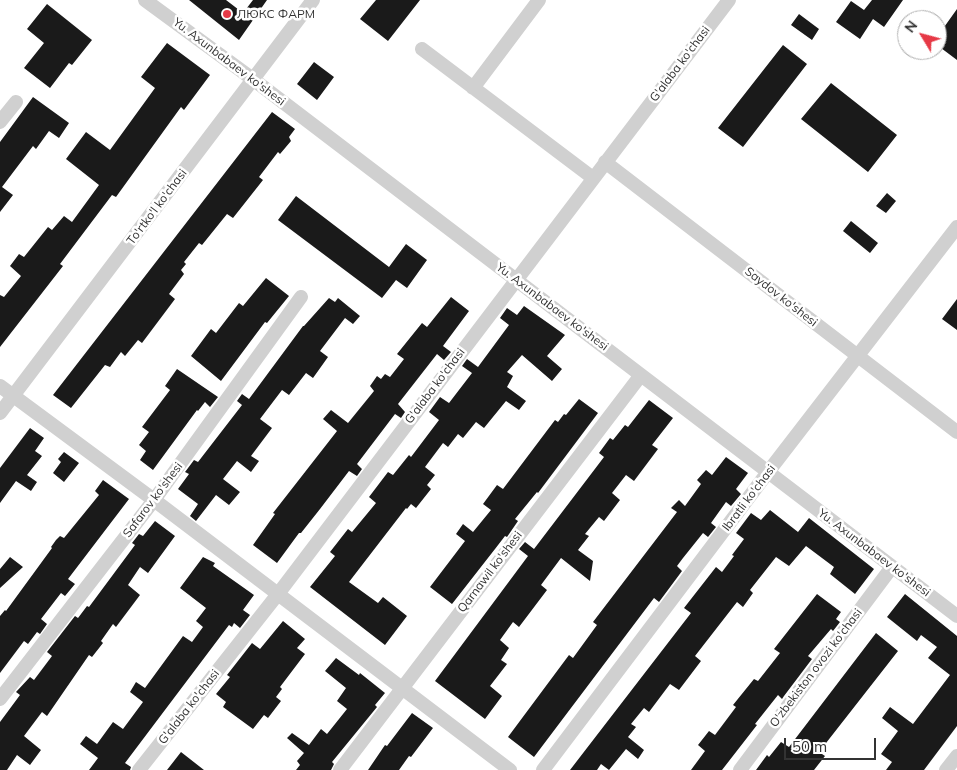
<!DOCTYPE html>
<html>
<head>
<meta charset="utf-8">
<style>
	body { margin:0 }
	#map { position:relative; width:957px; height:770px; overflow:hidden; background:#fff; font-family:Mulish,sans-serif }
	canvas { display:block }
	.north { position:absolute; left:897px; top:10px; width:50px; height:50px; box-sizing:border-box; background:#fff; border:1px solid #adadad; border-radius:50%; rotate:307deg; font-size:14px; font-weight:700; line-height:20px; text-align:center; color:#333 }
	.north::after { content:''; display:block; margin:auto; width:18px; height:22px; background:#e63946; clip-path:polygon(50% 0,100% 100%,50% 72%,0 100%) }
	.scale { position:absolute; left:784px; top:738px; width:92px; height:22px; box-sizing:border-box; border:2px solid #333; border-top:0; padding-left:6px; font-size:15px; line-height:18px; white-space:nowrap; color:#333; -webkit-text-stroke:4px #fff; paint-order:stroke }
</style>
</head>
<body>
<div id="map">
<canvas width="957" height="770"></canvas>
<div class="north">N</div>
<div class="scale">50 m</div>
</div>
<script>
const ctx = document.querySelector('canvas').getContext('2d');
ctx.lineJoin = 'round';
function paint(path, color) {
  ctx.fillStyle = color;
  ctx.fill(path, 'evenodd');
}
function poly(rows) {
  const path = new Path2D();
  for (const r of rows) {
    path.moveTo(r[0], r[1]);
    for (let i = 2; i < r.length; i += 2) path.lineTo(r[i], r[i + 1]);
  }
  return path;
}
function stroke(path, color, width, dash) {
  ctx.strokeStyle = color;
  ctx.lineWidth = width;
  ctx.lineCap = dash ? 'butt' : 'round';
  ctx.setLineDash(dash || []);
  ctx.stroke(path);
}
function label(font, color, halo, rows, align = 'center') {
  ctx.font = font + ' Mulish,sans-serif';
  ctx.lineWidth = 5;
  ctx.setLineDash([]);
  ctx.textBaseline = 'middle';
  ctx.strokeStyle = halo;
  ctx.fillStyle = color;
  for (const [text, x, y, turn = 0] of rows) {
    ctx.save();
    ctx.translate(x, y);
    ctx.rotate((+turn || 0) * Math.PI / 180);
    ctx.textAlign = isNaN(turn) ? turn : align;
    if (halo) ctx.strokeText(text, 0, 0);
    ctx.fillText(text, 0, 0);
    ctx.restore();
  }
}
const building = poly([
	[189,0,226,0,243,13,253,0,267,0,239,40],
	[376,0,420,0,388,41,360,19],
	[872,0,903,0,884,27,873,19,860,39,836,22,851,1,864,10],
	[47,4,92,40,72,65,69,63,50,88,24,68,44,43,27,29],
	[957,9,957,60,937,45,937,37],
	[799,14,819,29,812,40,791,25],
	[167,43,210,75,184,110,181,107,116,197,112,195,60,264,63,266,0,347,0,295,4,297,21,276,10,266,19,254,24,257,48,227,52,230,64,216,72,222,99,185,66,159,86,132,110,150,155,88,141,77],
	[783,45,807,64,743,147,718,128],
	[314,62,334,77,317,100,297,84],
	[831,83,897,135,868,172,801,119],
	[33,97,69,123,59,138,49,131,36,149,33,146,2,187,13,195,0,212,0,142],
	[272,112,295,129,289,137,291,141,280,154,278,152,259,177,263,180,233,218,227,214,202,245,199,243,184,262,186,264,181,270,184,274,169,294,175,299,142,343,138,340,125,356,121,352,110,367,105,365,71,408,53,395],
	[887,193,896,201,886,213,876,206],
	[296,196,389,267,406,244,427,260,407,288,396,280,382,298,278,220],
	[851,221,878,243,870,253,843,231],
	[266,278,289,296,267,323,265,322,221,381,191,356,211,329,216,333,239,303,243,306],
	[451,297,469,311,443,346,451,352,444,360,437,354,398,404,405,412,401,418,395,414,357,464,362,469,357,476,349,471,320,509,301,533,299,533,277,563,253,545,275,514,273,513,337,431,323,419,331,410,348,423,374,391,370,386,377,376,381,379,385,374,390,377,404,359,397,354,422,323,427,327],
	[329,298,335,302,338,298,360,316,353,324,345,318,320,351,328,357,313,378,306,373,289,395,282,390,260,419,272,428,251,456,259,461,251,472,237,461,223,479,240,492,229,505,216,495,196,521,190,516,198,504,178,489,189,474,185,472,194,460,198,462,242,405,237,401,242,394,249,399,303,326,304,326],
	[957,299,957,330,942,319],
	[524,306,565,335,547,356,562,369,552,381,522,355,507,372,513,376,507,387,526,401,519,410,506,401,484,428,476,422,463,438,458,434,448,447,443,443,425,467,435,475,427,485,431,489,416,508,411,504,407,509,406,508,349,582,378,603,383,597,407,616,385,645,310,587,335,556,330,552,348,529,352,532,376,503,369,497,388,472,393,475,409,455,411,457,439,420,429,412,440,397,449,403,472,373,462,366,467,359,478,367,509,325,500,318,507,308,517,315],
	[177,369,218,397,210,407,205,402,198,411,197,410,153,470,140,460,146,451,139,445,149,432,142,427,170,390,165,386],
	[579,399,598,413,538,493,537,492,515,519,518,521,507,537,505,536,495,549,452,604,430,587,465,541,456,534,463,524,473,532,491,510,483,504,497,485,503,489,555,420,558,422,564,414,566,415],
	[649,400,673,418,652,445,658,449,634,481,626,475,612,493,620,500,604,521,599,517,585,534,589,536,578,550,593,561,590,581,561,558,541,585,547,590,519,627,513,622,500,640,509,648,501,660,507,664,490,686,502,696,485,719,435,681,528,556,519,549,525,542,534,549,604,457,599,453,610,438,613,440,625,425,628,427],
	[30,428,44,438,35,451,42,456,27,475,37,482,31,491,16,481,0,503,0,468],
	[64,452,79,463,64,482,53,473,61,462,58,459],
	[726,457,748,473,736,489,741,494,731,506,726,502,711,523,716,527,708,537,703,533,683,558,677,566,682,571,659,602,654,598,534,757,508,737,569,655,573,658,597,625,593,622,677,512,671,508,679,500,685,506,701,484,697,480,706,470,712,475],
	[103,480,129,499,68,579,75,584,65,596,61,593,41,619,47,624,40,634,37,632,28,644,24,641,0,673,0,616,5,610,6,611,52,548,51,547,56,540,60,536,64,538,99,495,95,491],
	[770,510,798,532,809,518,874,569,855,594,830,574,834,567,806,546,789,566,776,557,750,590,753,593,743,607,737,602,695,656,701,661,679,690,670,684,649,712,644,708,631,724,636,727,628,737,644,750,638,759,626,749,609,770,601,764,597,770,570,770,691,613,684,608,716,567,722,572,734,556,732,555,744,539,736,533,751,513,761,520],
	[155,521,175,536,148,573,140,567,128,585,140,595,116,627,113,624,101,641,103,643,92,657,89,655,47,716,42,712,24,736,41,750,30,765,17,755,7,770,0,770,0,722,20,695,16,692,30,677,34,680,52,656,47,652,75,616,78,618,87,606,89,607,135,545,132,543,139,534,143,536],
	[10,557,23,567,0,588,0,569],
	[203,557,215,563,213,566,254,595,243,610,250,615,240,628,234,623,232,627,229,625,125,763,131,767,130,770,89,770,98,758,80,744,86,736,97,744,113,722,123,729,143,702,130,692,136,682,145,688,183,636,192,642,203,627,196,621,206,608,180,588],
	[817,594,841,612,836,619,840,622,833,631,831,629,808,656,812,659,784,696,782,699,778,695,755,724,757,725,722,770,691,770,705,751,698,745,709,731,715,735,736,707,733,705,754,679,758,681,780,653,774,649],
	[905,594,957,636,957,726,924,770,886,770,892,762,881,754,898,731,882,718,890,707,913,724,950,675,928,658,937,647,921,635,917,641,887,617],
	[283,621,305,639,297,648,305,654,280,687,282,689,276,697,281,701,268,718,264,715,253,729,223,707,226,702,216,694,230,677,227,675,252,643,260,649],
	[876,633,898,651,819,752,825,756,814,770,756,770,767,755,769,757,781,742,789,747],
	[336,658,359,675,360,673,385,693,375,705,377,707,332,762,334,764,331,770,296,770,300,765,297,761,304,753,287,738,292,733,309,745,321,729,327,734,347,709,337,701,346,688,325,671],
	[412,713,433,728,411,757,409,756,399,770,368,770,385,745,387,746],
	[181,752,204,770,167,770]
]);
const minor = poly([
	[145,0,254,80,957,616],
	[422,49,593,178],
	[473,88,539,0],
	[0,122,16,102],
	[605,162,957,432],
	[0,386,154,500,510,770],
	[0,413,313,0],
	[0,699,154,500,301,297],
	[139,770,278,594,729,0],
	[340,770,641,375],
	[543,770,768,472,957,227],
	[740,770,892,567],
	[946,770,957,756]
]);
const markers = [
	[227,14,5,"#e63946"]
];
const poiNames = [
	["ЛЮКС ФАРМ",237,14]
];
const streetNames = [
	["Yu. Axunbabaev ko'shesi",229,62,37],
	["G'alaba ko'chasi",680,64,-53],
	["To'rtko'l ko'chasi",157,207,-53],
	["Saydov ko'shesi",781,297,38],
	["Yu. Axunbabaev ko'shesi",552,307,37],
	["G'alaba ko'chasi",435,386,-53],
	["Ibratli ko'chasi",749,498,-53],
	["Safarov ko'shesi",153,500,-53],
	["Yu. Axunbabaev ko'shesi",874,553,37],
	["Qarnawil ko'shesi",490,572,-53],
	["O'zbekiston ovozi ko'chasi",816,668,-53],
	["G'alaba ko'chasi",189,707,-52]
];
paint(building, '#1a1a1a');
stroke(minor, '#d0d0d0', 14);
for (const [x, y, r, color] of markers) {
  const dot = new Path2D();
  dot.arc(x, y, r, 0, 2 * Math.PI);
  ctx.fillStyle = color;
  ctx.fill(dot);
  stroke(dot, '#fff', 2);
}
label('12px', '#333', '#fff', poiNames, 'left');
label('12px', '#333', '#fff', streetNames);
</script>
</body>
</html>
